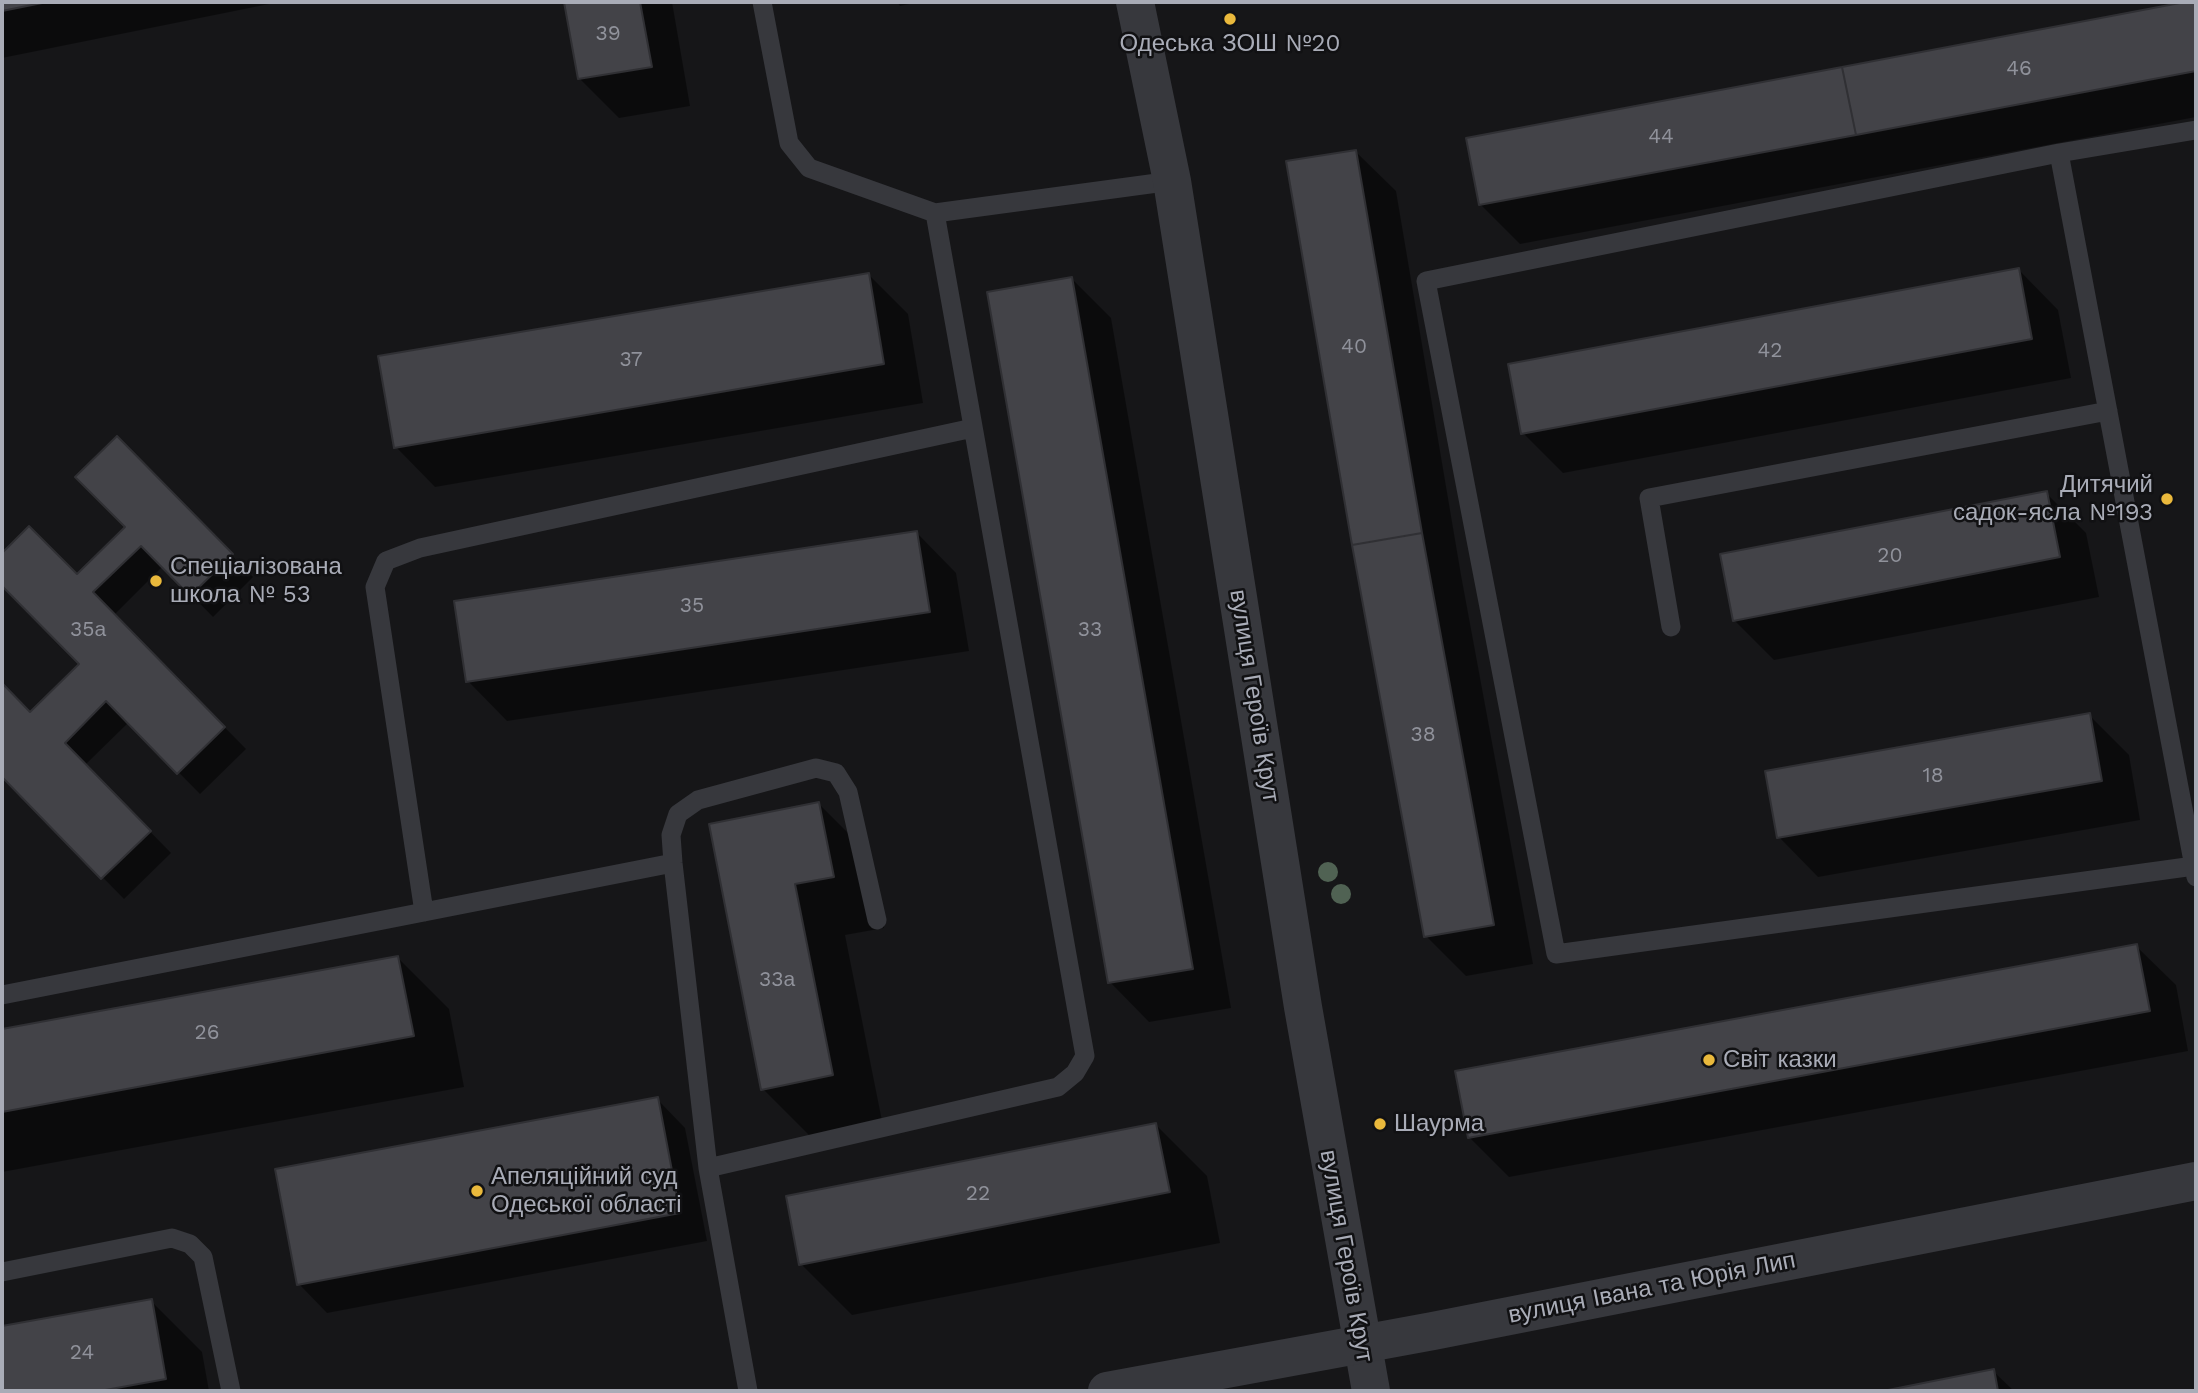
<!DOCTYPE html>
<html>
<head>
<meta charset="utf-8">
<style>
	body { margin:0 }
	#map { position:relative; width:2198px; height:1393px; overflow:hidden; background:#161618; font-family:"Work Sans",sans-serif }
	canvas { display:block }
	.frame { position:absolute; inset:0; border:4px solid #a9acb7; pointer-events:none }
</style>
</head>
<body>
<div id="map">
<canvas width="2198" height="1393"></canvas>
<div class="frame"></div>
</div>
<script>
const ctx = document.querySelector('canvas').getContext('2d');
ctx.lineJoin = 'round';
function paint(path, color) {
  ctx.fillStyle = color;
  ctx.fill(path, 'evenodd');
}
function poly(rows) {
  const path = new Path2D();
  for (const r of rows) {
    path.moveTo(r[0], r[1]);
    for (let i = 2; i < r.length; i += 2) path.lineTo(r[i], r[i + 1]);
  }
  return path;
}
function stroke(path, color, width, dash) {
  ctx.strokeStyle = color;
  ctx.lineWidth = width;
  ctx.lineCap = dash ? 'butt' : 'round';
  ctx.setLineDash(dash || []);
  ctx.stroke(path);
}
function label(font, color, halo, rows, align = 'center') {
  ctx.font = font + ' "Work Sans",sans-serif';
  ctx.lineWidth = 5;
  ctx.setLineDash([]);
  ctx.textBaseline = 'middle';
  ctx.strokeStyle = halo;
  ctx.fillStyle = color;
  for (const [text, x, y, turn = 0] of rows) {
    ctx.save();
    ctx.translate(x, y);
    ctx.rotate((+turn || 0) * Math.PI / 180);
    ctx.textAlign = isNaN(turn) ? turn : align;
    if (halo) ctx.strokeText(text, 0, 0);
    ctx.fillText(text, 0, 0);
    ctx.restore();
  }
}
const shadow = poly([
	[2,2,279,2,2,58],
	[566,2,672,2,690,106,619,118,579,78],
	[897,2,918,2,900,6],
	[2196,2,2196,117,1520,244,1480,204,1468,139],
	[1356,152,1396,191,1461,575,1533,964,1466,976,1426,936],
	[2019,270,2058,310,2071,378,1563,473,1523,433],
	[868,274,908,314,923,403,435,487,396,447],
	[1072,279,1111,318,1231,1008,1149,1022,1110,982],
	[117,438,253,577,213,617,163,566,114,615,246,749,200,794,129,722,85,765,171,853,124,899,2,775,2,685,30,715,82,664,2,583,2,555,29,528,77,576,127,527],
	[2046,493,2086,533,2099,597,1774,660,1734,620],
	[917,533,956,573,969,651,507,721,468,681],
	[2089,715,2129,755,2140,820,1818,877,1779,837],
	[819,804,870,855,884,928,845,935,883,1126,814,1140,763,1089,711,825],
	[2136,946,2176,985,2188,1051,1509,1177,1470,1138],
	[398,958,449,1009,464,1087,2,1172,2,1031],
	[657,1099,685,1128,707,1241,327,1313,299,1284],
	[1156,1125,1207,1176,1220,1243,852,1315,801,1264],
	[151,1301,202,1352,209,1391,2,1391,2,1328],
	[1993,1371,2014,1391,1892,1391]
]);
const building = poly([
	[2,2,47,2,2,11,2,2],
	[564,2,640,2,652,67,578,79,564,2],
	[2185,2,2196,2,2196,71,1856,135,1842,67,2185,2],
	[1842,67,1856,135,1479,205,1466,138,1842,67],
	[1356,150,1422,533,1352,545,1286,161,1356,150],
	[2019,268,2032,339,1521,434,1508,364,2019,268],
	[869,273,884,364,394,448,378,356,869,273],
	[1072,277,1193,969,1108,983,987,292,1072,277],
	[117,436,233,554,190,596,141,546,93,592,225,727,177,774,106,701,65,743,151,831,101,879,2,777,2,683,30,712,79,664,2,586,2,553,29,526,77,574,125,527,75,477,117,436],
	[2047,491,2060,557,1733,621,1720,554,2047,491],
	[917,531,930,612,466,682,454,601,917,531],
	[1422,533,1494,925,1424,937,1352,545,1422,533],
	[2090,713,2102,781,1777,838,1765,771,2090,713],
	[819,802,834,877,795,884,833,1075,761,1090,709,824,819,802],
	[2137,944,2150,1011,1468,1138,1455,1071,2137,944],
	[398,956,414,1036,2,1112,2,1029,398,956],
	[658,1097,680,1213,297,1285,275,1169,658,1097],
	[1156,1123,1170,1192,799,1265,786,1196,1156,1123],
	[152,1299,166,1379,100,1391,2,1391,2,1326,152,1299],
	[1994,1369,1998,1391,1883,1391,1994,1369]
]);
const service = poly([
	[762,2,789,143,809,168,935,213,1172,181],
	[2059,153,2196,877],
	[1671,627,1649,498,2108,411],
	[2194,866,1556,954,1426,281,2059,153,2196,130],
	[424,912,375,587,386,561,420,548,973,428],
	[2,995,673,863],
	[708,1168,1058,1087,1075,1073,1085,1056,935,213],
	[2,1272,172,1238,190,1244,203,1257,231,1391],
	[748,1391,708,1168,673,863,671,835,678,814,698,800,816,768,836,773,848,792,877,920]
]);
const minor = poly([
	[1135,2,1172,181,1303,1007,1371,1391]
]);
const tertiary = poly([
	[1107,1391,1433,1331,2196,1181]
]);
const trees = [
	[1328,872],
	[1341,894]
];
const markers = [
	[1230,19,7,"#eab93c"],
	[2167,499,7,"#eab93c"],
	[156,581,7,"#eab93c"],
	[1709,1060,7,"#eab93c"],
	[1380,1124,7,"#eab93c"],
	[477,1191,7,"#eab93c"]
];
const numberNames = [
	["39",608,34],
	["46",2019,69],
	["44",1661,137],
	["40",1354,347],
	["42",1770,351],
	["37",631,360],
	["20",1890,556],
	["35",692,606],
	["35а",88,630],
	["33",1090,630],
	["38",1423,735],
	["18",1933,776],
	["33а",777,980],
	["26",207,1033],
	["22",978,1194],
	["24",82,1353]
];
const poiNames = [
	["Одеська ЗОШ №20",1230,44,"center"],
	["Дитячий",2153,485,"right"],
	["садок-ясла №193",2153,513,"right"],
	["Спеціалізована",170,567],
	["школа № 53",170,595],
	["Світ казки",1723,1060],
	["Шаурма",1394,1124],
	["Апеляційний суд",491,1177],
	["Одеської області",491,1205]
];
const streetNames = [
	["вулиця Героїв Крут",1254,696,81],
	["вулиця Героїв Крут",1346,1256,80],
	["вулиця Івана та Юрія Лип",1652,1288,-11]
];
paint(shadow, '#0007');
paint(building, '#434348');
stroke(building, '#303034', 2);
stroke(service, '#37383d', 19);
stroke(minor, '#37383d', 38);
stroke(tertiary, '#37383d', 38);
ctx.fillStyle = '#506253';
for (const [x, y] of trees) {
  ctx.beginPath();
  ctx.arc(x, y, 10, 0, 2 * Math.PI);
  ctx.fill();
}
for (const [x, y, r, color] of markers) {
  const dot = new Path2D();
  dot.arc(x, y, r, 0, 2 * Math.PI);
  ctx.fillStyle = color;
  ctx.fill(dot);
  stroke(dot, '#111113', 2.5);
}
label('21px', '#90929b', null, numberNames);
label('24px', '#a9acb7', '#111113', poiNames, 'left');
label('24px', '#a9acb7', '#111113', streetNames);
</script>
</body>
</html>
